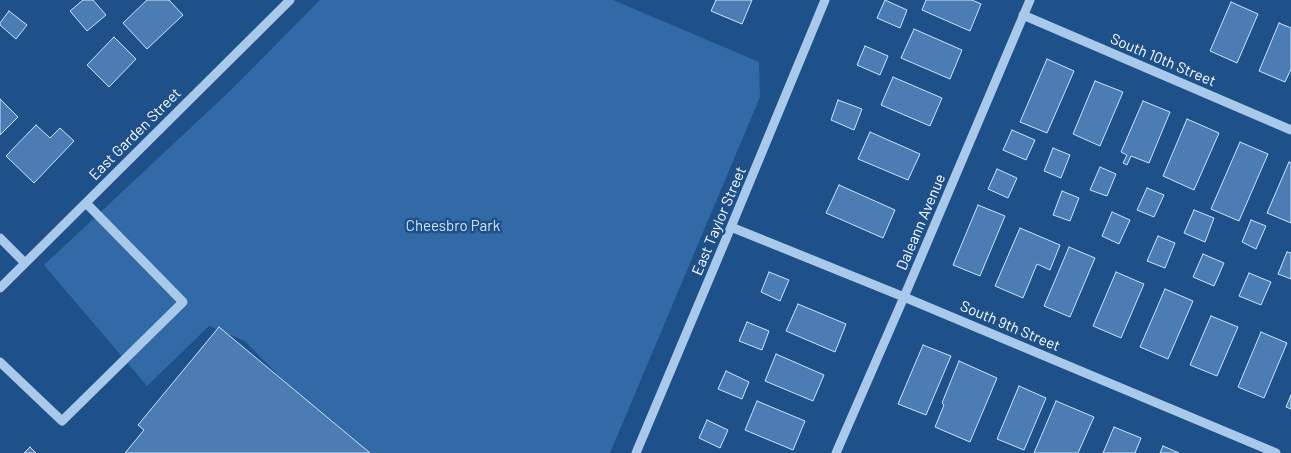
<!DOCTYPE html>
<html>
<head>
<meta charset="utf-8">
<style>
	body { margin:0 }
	canvas { display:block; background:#1e5089 }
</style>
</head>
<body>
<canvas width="1291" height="453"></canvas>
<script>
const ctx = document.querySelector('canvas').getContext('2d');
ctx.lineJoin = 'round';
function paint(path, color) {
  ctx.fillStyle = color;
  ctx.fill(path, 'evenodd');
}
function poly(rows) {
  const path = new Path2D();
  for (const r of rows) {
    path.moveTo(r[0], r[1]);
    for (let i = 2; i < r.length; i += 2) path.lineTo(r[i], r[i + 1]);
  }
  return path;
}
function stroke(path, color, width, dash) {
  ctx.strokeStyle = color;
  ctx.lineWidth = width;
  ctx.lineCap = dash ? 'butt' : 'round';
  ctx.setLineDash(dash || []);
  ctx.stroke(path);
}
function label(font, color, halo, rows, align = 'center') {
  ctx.font = font + ' Barlow,sans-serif';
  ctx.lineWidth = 5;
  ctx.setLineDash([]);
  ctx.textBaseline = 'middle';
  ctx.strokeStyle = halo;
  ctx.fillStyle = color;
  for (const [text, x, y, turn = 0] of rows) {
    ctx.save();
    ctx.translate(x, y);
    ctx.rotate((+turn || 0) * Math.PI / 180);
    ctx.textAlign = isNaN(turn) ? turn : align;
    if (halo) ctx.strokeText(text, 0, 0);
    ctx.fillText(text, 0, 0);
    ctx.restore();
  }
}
const green = poly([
	[320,0,613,0,759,62,760,97,610,453,353,453,245,341,209,326,147,386,44,265,231,90]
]);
const building = poly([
	[83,0,93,0,106,15,87,31,70,11,83,0],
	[147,0,169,0,183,15,147,49,123,23,147,0],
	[716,0,752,0,742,24,711,11,716,0],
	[885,0,907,10,900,28,877,18,885,0],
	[926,0,972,0,981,4,970,31,922,10,926,0],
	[1231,2,1258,14,1237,63,1210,51,1231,2],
	[9,11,27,25,16,39,0,25,0,23,9,11],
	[1279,23,1291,28,1291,69,1285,82,1259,71,1279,23],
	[914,29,962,50,950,79,901,58,914,29],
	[114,37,136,59,109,87,87,65,114,37],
	[865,46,888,56,880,75,857,65,865,46],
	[1047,59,1074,71,1047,133,1020,122,1047,59],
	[893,77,942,98,930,126,881,105,893,77],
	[1095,81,1123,92,1100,146,1073,134,1095,81],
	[0,99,18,117,0,135,0,99],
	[838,100,862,109,854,130,831,120,838,100],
	[1143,101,1170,112,1149,163,1131,156,1127,165,1123,163,1127,155,1121,152,1143,101],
	[1187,119,1219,133,1194,190,1163,176,1187,119],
	[36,125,50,138,60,128,74,141,34,183,6,156,36,125],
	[1012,130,1035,140,1026,160,1003,150,1012,130],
	[870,132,920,154,908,180,858,159,870,132],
	[1240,142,1268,154,1239,221,1211,209,1240,142],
	[1053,148,1070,155,1061,178,1044,171,1053,148],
	[1289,162,1291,163,1291,223,1267,213,1289,162],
	[1100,167,1116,174,1107,196,1090,190,1100,167],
	[997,169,1017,178,1008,198,988,189,997,169],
	[839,185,895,210,883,238,826,213,839,185],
	[1147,188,1164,195,1154,217,1137,210,1147,188],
	[1062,191,1079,198,1070,221,1053,215,1062,191],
	[978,205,1005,216,980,276,953,265,978,205],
	[1194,210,1214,218,1205,242,1184,233,1194,210],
	[1112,212,1130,220,1119,244,1102,236,1112,212],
	[1251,220,1266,226,1256,249,1242,242,1251,220],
	[1020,228,1060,245,1050,270,1037,264,1023,298,995,286,1020,228],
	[1158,236,1175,243,1165,268,1147,261,1158,236],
	[1069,247,1095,258,1070,317,1044,306,1069,247],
	[1287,252,1291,253,1291,279,1278,274,1287,252],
	[1203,254,1224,263,1214,286,1193,277,1203,254],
	[769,272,789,280,780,301,761,292,769,272],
	[1116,272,1144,284,1121,338,1093,326,1116,272],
	[1249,273,1271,282,1261,305,1239,296,1249,273],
	[1165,289,1193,301,1168,359,1140,347,1165,289],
	[798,304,846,324,835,352,786,331,798,304],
	[1211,316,1238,327,1217,376,1190,365,1211,316],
	[747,322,769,331,762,350,739,341,747,322],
	[219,327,370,453,125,453,144,430,138,425,219,327],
	[1261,332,1287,343,1264,398,1238,387,1261,332],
	[923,345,951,356,926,415,898,404,923,345],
	[776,354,824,375,813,401,765,381,776,354],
	[959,361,997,378,970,442,935,427,944,405,942,403,959,361],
	[726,371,749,382,742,399,718,389,726,371],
	[1019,386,1046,398,1024,450,997,439,1019,386],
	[1291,395,1291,409,1286,407,1291,395],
	[757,401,805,421,793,450,745,430,757,401],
	[1056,401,1094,417,1078,453,1034,453,1056,401],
	[707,420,728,430,720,448,699,438,707,420],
	[1114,427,1141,438,1135,453,1103,453,1114,427],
	[1163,446,1179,453,1160,453,1163,446],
	[30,447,36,453,24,453,30,447]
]);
const minor = poly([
	[1023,15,1291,130],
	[731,227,904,297,1276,453],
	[0,238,25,263],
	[0,288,290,0],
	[0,362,62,421,183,302,86,203],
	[636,453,731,227,825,0],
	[836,453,904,297,1030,0]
]);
const streetNames = [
	["South 10th Street",1163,60,23],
	["East Garden Street",135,134,-45],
	["East Taylor Street",719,221,-67],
	["Daleann Avenue",921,222,-67],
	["South 9th Street",1010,326,23]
];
const parkNames = [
	["Cheesbro Park",453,226]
];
paint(green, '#326aa7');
paint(building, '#4b7cb3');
stroke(building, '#cee3f8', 1);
stroke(minor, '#a9c9eb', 9);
label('15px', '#fff', '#1e5089', streetNames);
label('15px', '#cee3f8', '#1e5089', parkNames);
</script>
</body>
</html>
